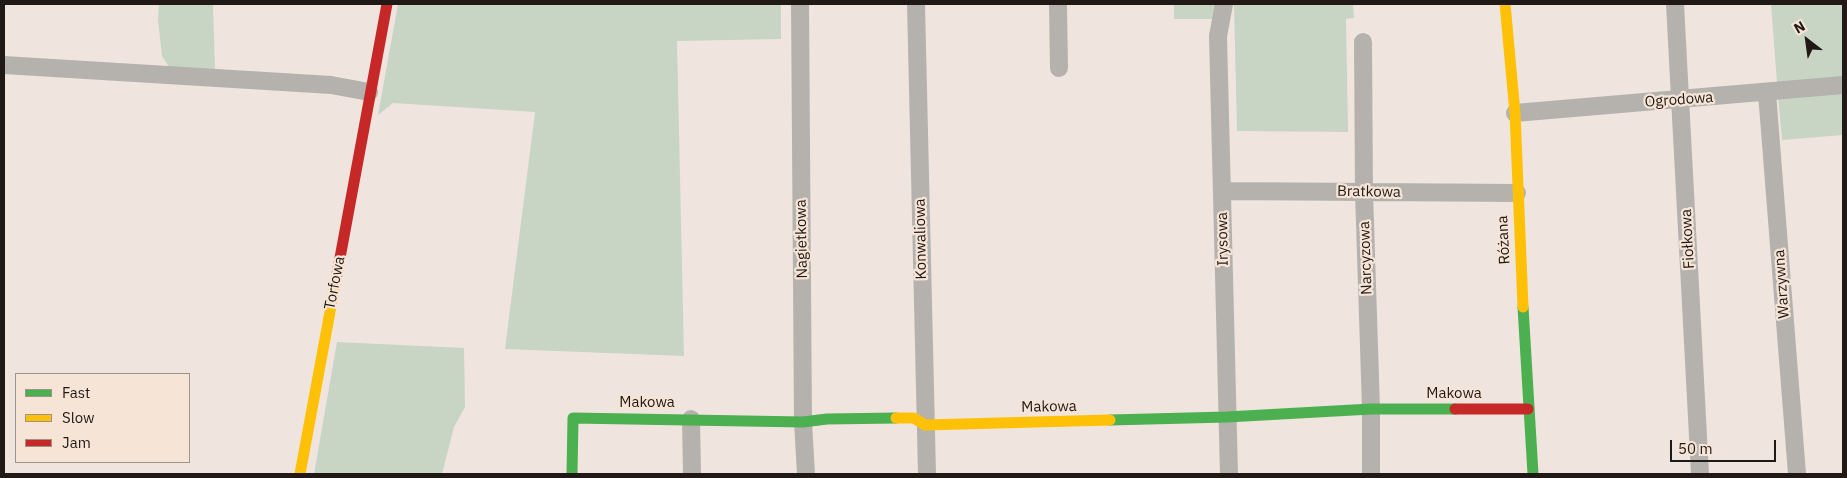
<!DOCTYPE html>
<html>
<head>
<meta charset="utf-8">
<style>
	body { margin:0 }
	#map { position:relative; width:1847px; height:478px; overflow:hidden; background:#efe5de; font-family:"IBM Plex Sans",sans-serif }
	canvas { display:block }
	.frame { position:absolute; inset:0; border:5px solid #201915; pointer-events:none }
	.legend { position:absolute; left:15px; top:373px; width:175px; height:90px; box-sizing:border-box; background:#f6e4d7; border:1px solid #a09389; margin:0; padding:6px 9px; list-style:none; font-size:15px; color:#201915 }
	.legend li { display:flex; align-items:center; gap:10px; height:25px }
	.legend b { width:25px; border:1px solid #a09389 }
	.north { position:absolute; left:1782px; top:15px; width:50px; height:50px; -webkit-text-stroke:4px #f6e4d7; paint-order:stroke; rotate:330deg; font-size:14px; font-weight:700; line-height:20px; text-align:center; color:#201915 }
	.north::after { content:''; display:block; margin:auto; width:18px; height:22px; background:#201915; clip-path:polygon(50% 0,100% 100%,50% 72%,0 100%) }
	.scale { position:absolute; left:1670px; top:440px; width:106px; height:22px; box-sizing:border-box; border:2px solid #201915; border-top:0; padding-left:6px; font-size:15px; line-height:18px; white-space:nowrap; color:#201915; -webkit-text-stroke:4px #f6e4d7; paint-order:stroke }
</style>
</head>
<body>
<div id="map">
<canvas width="1847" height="478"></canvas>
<div class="frame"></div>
<ul class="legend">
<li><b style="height:6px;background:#4caf50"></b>Fast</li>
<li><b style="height:6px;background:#ffc107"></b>Slow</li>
<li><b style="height:6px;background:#c62828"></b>Jam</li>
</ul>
<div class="north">N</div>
<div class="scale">50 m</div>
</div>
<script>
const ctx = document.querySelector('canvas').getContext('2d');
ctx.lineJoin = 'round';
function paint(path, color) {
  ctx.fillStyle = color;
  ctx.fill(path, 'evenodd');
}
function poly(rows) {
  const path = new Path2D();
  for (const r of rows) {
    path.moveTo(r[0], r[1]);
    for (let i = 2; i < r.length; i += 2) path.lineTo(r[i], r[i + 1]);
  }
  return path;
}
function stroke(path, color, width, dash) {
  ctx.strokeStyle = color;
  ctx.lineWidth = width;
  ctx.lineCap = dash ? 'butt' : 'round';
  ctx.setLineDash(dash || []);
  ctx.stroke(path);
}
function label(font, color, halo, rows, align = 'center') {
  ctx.font = font + ' "IBM Plex Sans",sans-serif';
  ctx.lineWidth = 4.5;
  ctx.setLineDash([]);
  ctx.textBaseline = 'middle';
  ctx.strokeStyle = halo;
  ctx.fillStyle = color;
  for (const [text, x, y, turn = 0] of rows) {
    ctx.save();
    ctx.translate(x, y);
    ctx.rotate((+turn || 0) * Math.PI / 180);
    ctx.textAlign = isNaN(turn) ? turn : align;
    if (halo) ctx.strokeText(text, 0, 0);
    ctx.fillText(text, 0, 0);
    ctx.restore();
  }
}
const green = poly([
	[159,4,213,4,215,70,169,67,162,56,158,20],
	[398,4,781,4,781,39,677,41,684,356,505,349,535,112,393,103,378,115],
	[1174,4,1217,4,1216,19,1174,19],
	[1234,4,1353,4,1354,18,1346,19,1348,132,1237,131],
	[1771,4,1843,4,1843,79,1777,83],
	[1843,92,1843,135,1782,140,1778,96],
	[337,342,464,348,465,407,454,427,442,474,314,474]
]);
const street = poly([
	[800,4,803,422,806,474],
	[916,4,927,474],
	[1058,4,1059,68],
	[1224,4,1218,36,1229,474],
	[1675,4,1700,474],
	[1363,42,1364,192,1371,409,1371,474],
	[4,65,331,85,369,92],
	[1767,93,1797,474],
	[1515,113,1843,85],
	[1222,191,1517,193],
	[691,419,692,474]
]);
const fast = poly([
	[1523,307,1533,474],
	[1110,420,1227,417,1371,409,1455,409],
	[572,474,573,418,803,422,827,419,896,418]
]);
const slow = poly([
	[1505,4,1515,113,1523,307],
	[896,418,914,418,925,425,1110,420],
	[300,474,337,274]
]);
const jam = poly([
	[337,274,387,4],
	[1455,409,1528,409]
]);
const streetNames = [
	["Ogrodowa",1679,100,-4],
	["Bratkowa",1369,192,1],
	["Nagietkowa",802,239,-91],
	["Konwaliowa",921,239,-91],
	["Irysowa",1223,239,-91],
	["Fiołkowa",1688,239,-93],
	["Różana",1504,240,-93],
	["Narcyzowa",1366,258,-92],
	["Torfowa",335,283,-79],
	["Warzywna",1782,284,-94],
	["Makowa",1454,394],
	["Makowa",647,403],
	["Makowa",1049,407,-1]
];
paint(green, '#c8d5c5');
stroke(street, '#b5b2ad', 18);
stroke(fast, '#4caf50', 11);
stroke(slow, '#ffc107', 11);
stroke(jam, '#c62828', 11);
label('15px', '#201915', '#f6e4d7', streetNames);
</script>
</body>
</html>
